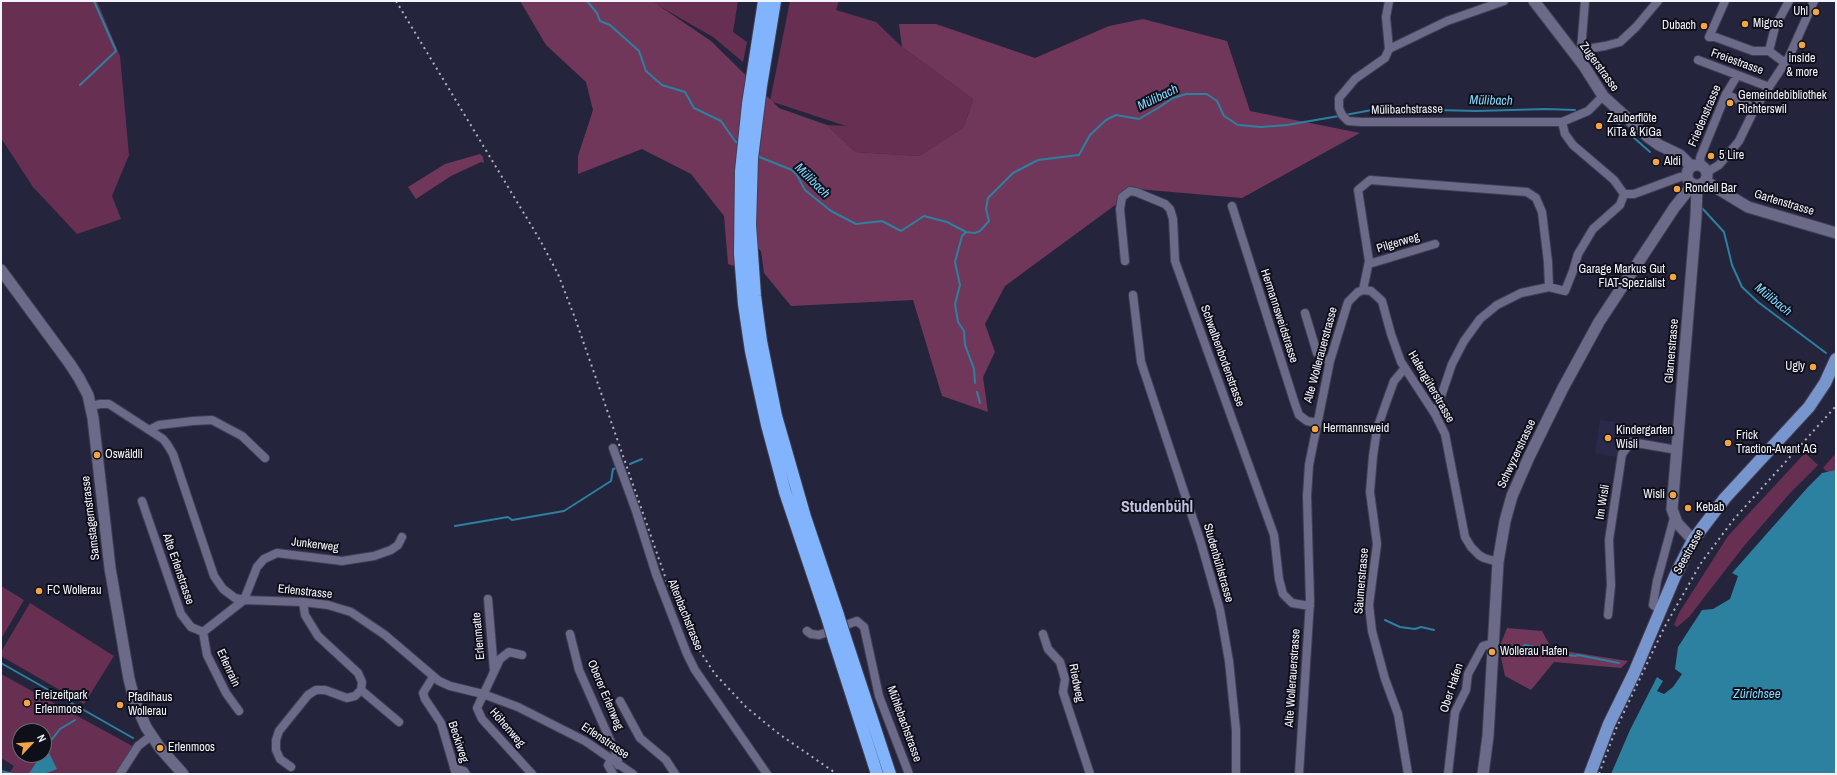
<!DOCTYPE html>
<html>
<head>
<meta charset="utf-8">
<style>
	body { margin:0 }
	#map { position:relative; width:1837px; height:775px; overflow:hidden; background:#25243d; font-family:"Archivo Narrow",sans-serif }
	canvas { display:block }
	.frame { position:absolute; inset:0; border:2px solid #f4f4fe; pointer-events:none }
	.north { position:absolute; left:12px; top:723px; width:40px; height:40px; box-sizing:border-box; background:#0f0f1a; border:1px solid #6b6b75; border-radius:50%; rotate:64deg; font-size:11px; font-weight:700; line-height:16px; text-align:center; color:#f4f4fe }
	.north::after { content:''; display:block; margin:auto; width:14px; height:18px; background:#f2a541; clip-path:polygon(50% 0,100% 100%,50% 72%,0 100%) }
</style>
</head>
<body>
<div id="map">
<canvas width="1837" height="775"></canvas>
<div class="frame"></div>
<div class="north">N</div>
</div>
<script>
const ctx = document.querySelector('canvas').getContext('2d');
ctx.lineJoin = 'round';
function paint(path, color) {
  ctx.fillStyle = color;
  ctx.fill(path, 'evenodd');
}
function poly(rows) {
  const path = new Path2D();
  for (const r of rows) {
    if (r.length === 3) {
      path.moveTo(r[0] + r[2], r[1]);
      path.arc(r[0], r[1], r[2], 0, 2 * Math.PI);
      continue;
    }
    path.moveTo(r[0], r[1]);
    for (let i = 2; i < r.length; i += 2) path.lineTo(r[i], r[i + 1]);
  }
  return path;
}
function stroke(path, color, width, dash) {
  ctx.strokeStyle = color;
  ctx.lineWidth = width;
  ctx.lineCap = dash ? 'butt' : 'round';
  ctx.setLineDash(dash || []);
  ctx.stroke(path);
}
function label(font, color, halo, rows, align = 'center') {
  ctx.font = font + ' "Archivo Narrow",sans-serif';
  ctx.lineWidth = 4;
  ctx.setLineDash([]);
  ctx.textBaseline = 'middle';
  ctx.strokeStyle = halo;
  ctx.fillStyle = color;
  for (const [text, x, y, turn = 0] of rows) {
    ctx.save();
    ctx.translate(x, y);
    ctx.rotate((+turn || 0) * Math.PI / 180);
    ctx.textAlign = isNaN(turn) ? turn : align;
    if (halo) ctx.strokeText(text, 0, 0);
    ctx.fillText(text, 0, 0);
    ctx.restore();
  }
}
const built = poly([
	[1600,420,1622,423,1617,457,1595,453]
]);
const green = poly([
	[1,1,97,1,120,56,129,155,112,196,121,219,77,234,33,187,1,138],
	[654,1,738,1,733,32,747,42,743,62,713,37,654,3],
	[790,1,839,1,836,10,876,22,902,47,973,99,964,127,919,156,855,152,827,125,846,126,770,101],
	[1805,453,1818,465,1791,492,1744,546,1689,617,1677,627,1674,625,1679,613,1728,536],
	[1836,453,1836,474,1826,471,1823,468],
	[1,586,24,600,1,639],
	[30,603,114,656,84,704,1,656,1,652],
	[1,674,134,747,119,774,9,774,14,766,1,758],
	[20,731,44,731,44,755,20,755]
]);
const forest = poly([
	[520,1,652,1,711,41,779,108,827,125,855,152,919,156,964,127,973,99,902,47,899,24,936,24,1035,58,1109,26,1143,19,1227,41,1250,111,1360,133,1242,198,1137,189,1005,286,985,324,995,352,983,377,988,412,942,396,913,300,791,306,764,273,761,251,735,228,734,266,728,264,724,216,691,174,642,149,578,174,578,156,593,110,586,82,546,45],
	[480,154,483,157,484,163,481,162,451,176,416,199,408,187,445,164],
	[1507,628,1542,631,1552,649,1628,661,1621,668,1554,662,1531,690,1505,676,1499,648]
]);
const water = poly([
	[1836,470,1836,774,1611,774,1630,730,1657,677,1663,681,1657,691,1664,694,1673,687,1682,674,1675,669,1678,647,1702,610,1713,609,1730,599,1738,576,1732,573,1808,487,1822,473],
	[46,747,57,769,44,774,26,774,30,772,41,755,44,755]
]);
const stream = poly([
	[587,1,597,13,600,21,610,25,639,51,646,71,662,85,685,92,694,108,721,121,735,141,740,145],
	[80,85,116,51,94,1],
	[1606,113,1650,152],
	[1345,115,1372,110,1395,109,1477,111,1546,109,1575,110],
	[757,156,792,170,797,175,805,190,831,211,856,224,882,221,901,231,924,216,947,222,966,232,975,233,980,231,989,221,986,209,988,198,1013,173,1038,160,1079,155,1090,135,1106,120,1116,115,1139,119,1158,108,1173,98,1186,94,1207,94,1217,101,1224,116,1238,125,1261,127,1287,125,1339,116],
	[1702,208,1724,232,1732,265,1742,287,1758,302,1826,353],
	[966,232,962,236,955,262,960,285,955,304,958,322,964,331,965,345,974,369,975,383],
	[977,392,980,403],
	[630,464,642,459],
	[455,526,508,517,512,520,564,511,611,481,613,469,617,468],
	[1385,620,1400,627,1415,629,1421,627,1434,630],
	[1500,645,1519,649,1525,645,1550,650,1557,653,1575,656,1578,655,1619,663],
	[1,663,133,738],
	[46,747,60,729,75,720],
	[1,771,13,774]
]);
const street = poly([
	[1389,1,1386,17,1389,49,1385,58,1355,79,1339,98,1339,108,1342,115,1348,121,1361,122,1562,122,1588,111,1603,96],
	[1725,1,1709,37,1715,37,1753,51,1769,51,1785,63],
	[1389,49,1447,21,1504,1],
	[1581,50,1585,1],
	[1769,51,1775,27,1789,1],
	[1574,54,1581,50,1605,46,1620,42,1636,27,1658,1],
	[1698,60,1769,87],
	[1726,94,1755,108],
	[1562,122,1565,134,1573,145,1614,180,1624,194],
	[1701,166,1700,158,1726,94,1737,76],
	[1707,172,1719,165,1739,141,1755,108,1789,57,1814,1],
	[1624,194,1634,194,1680,177],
	[1232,206,1295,404,1299,415,1307,421,1317,423],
	[1125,261,1120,209,1122,197,1130,191,1136,192,1165,204,1170,209,1173,219,1175,261,1274,535,1279,579,1283,594,1292,603,1310,606],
	[1369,264,1435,244],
	[1363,290,1369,261,1358,190,1370,180,1527,192,1536,198,1542,212,1548,262,1549,287],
	[1133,295,1141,362,1201,543,1220,610,1229,661,1236,730,1236,774],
	[1305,313,1317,353,1322,358,1330,361],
	[1405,368,1394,381,1386,403,1377,429,1373,456,1370,492,1377,544,1369,605,1372,631,1385,679,1398,714,1408,774],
	[91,406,100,404,109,404,163,439,167,444,173,454,214,576,223,589,235,598,244,600,303,602,328,605,351,612,385,635,439,681,450,686,483,694,518,707,585,741,633,774],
	[1435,414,1452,364,1464,341,1480,319,1497,305,1521,293,1549,287,1565,291,1573,271,1578,254,1593,229,1620,205,1624,194],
	[149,430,159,425,193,421,212,420,242,436,265,458],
	[613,448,636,511,656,574,687,654,695,670,767,774],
	[142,501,181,614,191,627,203,632,244,600,257,567,264,559,277,553,342,561,374,556,391,550,398,545,402,537],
	[488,599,494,671],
	[1661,610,1653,605,1657,581,1674,518],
	[1608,615,1611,585,1609,540,1622,454,1631,442,1677,450],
	[807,631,811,634,819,635,857,621,864,627,879,696,909,774],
	[203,632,207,655,226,693,239,711],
	[570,634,579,670,618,758,618,765],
	[1043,634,1048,649,1060,662,1065,679,1063,692,1090,774],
	[522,655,509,652,500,659,477,708,482,719,532,774],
	[433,677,423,693,425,699,441,723,456,774],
	[361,690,399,722],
	[620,701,640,738,666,760,675,774],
	[611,759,608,765,613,774],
	[291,767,280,759,276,750,276,740,279,731,308,695,316,690,325,690,347,698,355,696,361,690,362,682,358,673,318,636,305,615,303,602],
	[454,768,464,771,466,774],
	[120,774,138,746,151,736],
	[1299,774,1310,601,1307,496,1309,465,1330,361,1348,302,1358,292,1363,290,1371,291,1382,301,1391,334,1401,362,1435,414,1445,434,1465,537,1471,547,1479,555,1484,558,1498,562],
	[1448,774,1455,712,1466,690,1468,674,1483,646,1493,643]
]);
const secondary = poly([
	[1534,1,1584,66,1603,96,1648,137,1659,145,1680,155,1691,166],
	[1697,175,10],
	[1705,181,1748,207,1836,233],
	[1,270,70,364,79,378,88,395,93,418,110,568,129,679,135,702,146,727,160,748,183,774],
	[1693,540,1677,523,1672,509,1696,217,1697,185],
	[1483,774,1488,736,1498,562,1505,521,1512,496,1529,457,1563,388,1599,322,1674,208,1693,184]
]);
const primary = poly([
	[1590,774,1609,724,1634,673,1675,576,1693,540,1725,498,1809,407,1825,383,1836,359]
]);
const highway = poly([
	[764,1,748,104,741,171,740,254,744,304,751,351,767,425,785,492,828,620],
	[775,1,761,86,752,158,750,225,755,296,761,341,776,416,805,517,838,615],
	[844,634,890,774],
	[834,640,877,774]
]);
const rail = poly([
	[396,1,540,240,558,274,575,318,668,585,692,639,715,674,746,707,779,734,837,774],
	[1599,774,1616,729,1664,628,1701,563,1734,519,1836,406]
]);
const highwayBridge = poly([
	[838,615,844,634],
	[828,620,834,640]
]);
const markers = [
	[1816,12,4,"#f2a541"],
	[1745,24,4,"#f2a541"],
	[1704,26,4,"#f2a541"],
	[1802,45,4,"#f2a541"],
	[1730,103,4,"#f2a541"],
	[1599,126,4,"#f2a541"],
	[1711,156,4,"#f2a541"],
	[1656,162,4,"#f2a541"],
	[1677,189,4,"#f2a541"],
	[1673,277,4,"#f2a541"],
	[1813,367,4,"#f2a541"],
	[1315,429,4,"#f2a541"],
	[1608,438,4,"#f2a541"],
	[1728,443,4,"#f2a541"],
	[97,455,4,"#f2a541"],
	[1673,495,4,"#f2a541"],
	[1688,508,4,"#f2a541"],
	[39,591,4,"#f2a541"],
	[1492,652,4,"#f2a541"],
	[27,703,4,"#f2a541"],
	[120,705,4,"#f2a541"],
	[160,748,4,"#f2a541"]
];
const poiNames = [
	["Uhl",1808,12,"right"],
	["Migros",1753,24],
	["Dubach",1696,26,"right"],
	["inside",1802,59,"center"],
	["& more",1802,73,"center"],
	["Gemeindebibliothek",1738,96],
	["Richterswil",1738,110],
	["Zauberflöte",1607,119],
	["KiTa & KiGa",1607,133],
	["5 Lire",1719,156],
	["Aldi",1664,162],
	["Rondell Bar",1685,189],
	["Garage Markus Gut",1665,270,"right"],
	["FIAT-Spezialist",1665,284,"right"],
	["Ugly",1805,367,"right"],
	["Hermannsweid",1323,429],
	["Kindergarten",1616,431],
	["Wisli",1616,445],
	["Frick",1736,436],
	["Traction-Avant AG",1736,450],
	["Oswäldli",105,455],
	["Wisli",1665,495,"right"],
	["Kebab",1696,508],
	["FC Wollerau",47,591],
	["Wollerau Hafen",1500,652],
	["Freizeitpark",35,696],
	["Erlenmoos",35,710],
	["Pfadihaus",128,698],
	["Wollerau",128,712],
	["Erlenmoos",168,748]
];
const streetNames = [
	["Freiestrasse",1737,62,20],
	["Zugerstrasse",1599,67,54],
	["Mülibachstrasse",1407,110,-1],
	["Friedenstrasse",1705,116,-67],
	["Gartenstrasse",1784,203,17],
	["Pilgerweg",1398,243,-17],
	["Hermannsweidstrasse",1279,316,72],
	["Glarnerstrasse",1672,351,-85],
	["Alte Wollerauerstrasse",1321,355,-75],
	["Schwalbenbodenstrasse",1222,356,70],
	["Hafengüterstrasse",1431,387,60],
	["Schwyzerstrasse",1517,454,-65],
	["Im Wisli",1603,502,-81],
	["Samstagernstrasse",91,518,-97],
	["Junkerweg",315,545,7],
	["Seestrasse",1689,552,-61],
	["Studenbühlstrasse",1218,563,74],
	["Alte Erlenstrasse",178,569,71],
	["Säumerstrasse",1362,581,-85],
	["Erlenstrasse",305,592,6],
	["Altenbachstrasse",685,615,68],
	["Erlenmatte",479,636,-95],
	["Erlenrain",228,668,65],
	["Alte Wollerauerstrasse",1293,678,-86],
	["Riedweg",1076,683,79],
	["Ober Hafen",1452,688,-72],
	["Oberer Erlenweg",605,695,67],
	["Mühlebachstrasse",904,724,70],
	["Höhenweg",507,728,49],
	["Erlenstrasse",605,741,34],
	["Beckiweg",458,742,72]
];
const waterNames = [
	["Mülibach",1158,98,-26],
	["Mülibach",1491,101,1],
	["Mülibach",812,181,45],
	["Mülibach",1773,300,39],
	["Zürichsee",1757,695]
];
const districtNames = [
	["Studenbühl",1157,508]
];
paint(built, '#2b2949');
paint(green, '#673053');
paint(forest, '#70375b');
paint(water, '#2c80a0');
stroke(stream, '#2c80a0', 2);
stroke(street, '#413f53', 10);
stroke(secondary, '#413f53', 13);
stroke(primary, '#413f53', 14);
stroke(highway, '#413f53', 14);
stroke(street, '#6b6a88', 8);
stroke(secondary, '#6b6a88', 11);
stroke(primary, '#7896ce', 12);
stroke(highway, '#81b4fc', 12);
stroke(rail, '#b0b0bf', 2, [2, 4]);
stroke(highwayBridge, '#413f53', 14, []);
stroke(highwayBridge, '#81b4fc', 12);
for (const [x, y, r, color] of markers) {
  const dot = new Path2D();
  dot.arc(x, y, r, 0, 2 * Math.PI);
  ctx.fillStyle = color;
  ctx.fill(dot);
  stroke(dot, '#0f0f1a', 1.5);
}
label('12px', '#f4f4fe', '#0f0f1a', poiNames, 'left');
label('12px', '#f4f4fe', '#0f0f1a', streetNames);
label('italic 13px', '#82d8fd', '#0f0f1a', waterNames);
label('bold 16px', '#c1c0e2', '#0f0f1a', districtNames);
</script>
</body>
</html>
